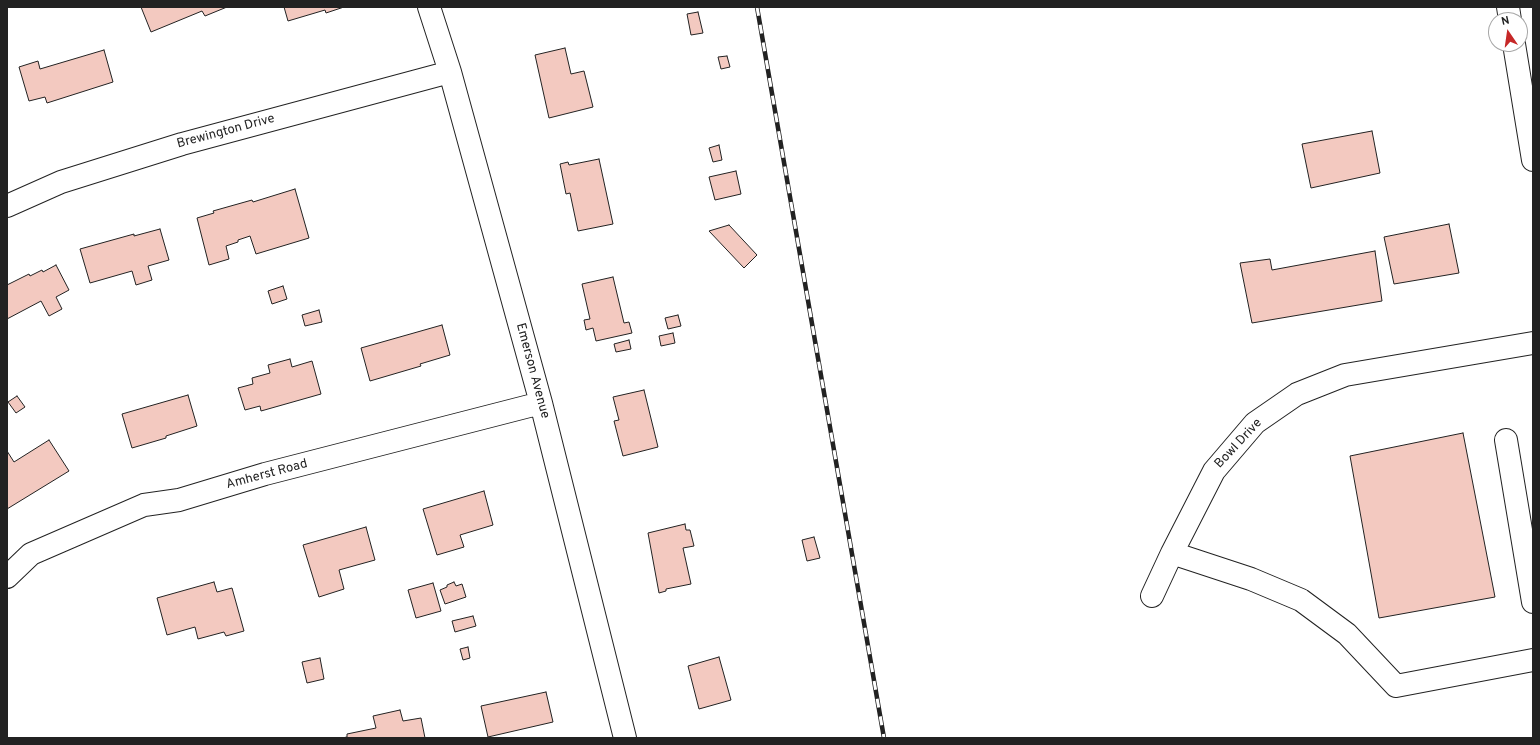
<!DOCTYPE html>
<html>
<head>
<meta charset="utf-8">
<style>
	body { margin:0 }
	#map { position:relative; width:1540px; height:745px; overflow:hidden; background:#fff; font-family:Overpass,sans-serif }
	canvas { display:block }
	.frame { position:absolute; inset:0; border:8px solid #222; pointer-events:none }
	.north { position:absolute; left:1488px; top:12px; width:40px; height:40px; box-sizing:border-box; background:#fff; border:1px solid #a7a7a7; border-radius:50%; rotate:347deg; font-size:11px; font-weight:700; line-height:16px; text-align:center; color:#222 }
	.north::after { content:''; display:block; margin:auto; width:14px; height:18px; background:#c62828; clip-path:polygon(50% 0,100% 100%,50% 72%,0 100%) }
</style>
</head>
<body>
<div id="map">
<canvas width="1540" height="745"></canvas>
<div class="frame"></div>
<div class="north">N</div>
</div>
<script>
const ctx = document.querySelector('canvas').getContext('2d');
ctx.lineJoin = 'round';
function paint(path, color) {
  ctx.fillStyle = color;
  ctx.fill(path, 'evenodd');
}
function poly(rows) {
  const path = new Path2D();
  for (const r of rows) {
    path.moveTo(r[0], r[1]);
    for (let i = 2; i < r.length; i += 2) path.lineTo(r[i], r[i + 1]);
  }
  return path;
}
function stroke(path, color, width, dash) {
  ctx.strokeStyle = color;
  ctx.lineWidth = width;
  ctx.lineCap = dash ? 'butt' : 'round';
  ctx.setLineDash(dash || []);
  ctx.stroke(path);
}
function label(font, color, halo, rows, align = 'center') {
  ctx.font = font + ' Overpass,sans-serif';
  ctx.lineWidth = 3;
  ctx.setLineDash([]);
  ctx.textBaseline = 'middle';
  ctx.strokeStyle = halo;
  ctx.fillStyle = color;
  for (const [text, x, y, turn = 0] of rows) {
    ctx.save();
    ctx.translate(x, y);
    ctx.rotate((+turn || 0) * Math.PI / 180);
    ctx.textAlign = isNaN(turn) ? turn : align;
    if (halo) ctx.strokeText(text, 0, 0);
    ctx.fillText(text, 0, 0);
    ctx.restore();
  }
}
const building = poly([
	[141,7,227,7,205,16,202,11,151,32,141,7],
	[284,7,344,7,326,13,325,10,288,21,284,7],
	[698,12,703,33,691,35,687,14,698,12],
	[565,48,571,74,584,71,593,107,549,118,535,55,565,48],
	[104,50,113,82,47,103,45,97,29,101,19,67,38,61,40,69,104,50],
	[727,56,730,67,721,69,718,57,727,56],
	[1372,131,1380,173,1311,188,1302,144,1372,131],
	[719,145,722,160,713,162,709,148,719,145],
	[599,159,613,224,578,231,570,193,566,194,560,164,568,162,569,165,599,159],
	[736,171,741,194,715,200,709,177,736,171],
	[295,189,309,238,256,254,250,236,238,240,238,242,226,246,229,259,209,265,197,218,214,213,213,211,252,200,253,202,295,189],
	[1449,224,1459,273,1394,284,1384,237,1449,224],
	[729,225,757,255,744,268,709,231,729,225],
	[160,229,169,260,148,266,152,280,136,285,132,271,90,283,80,249,134,234,134,236,160,229],
	[1375,251,1382,301,1252,323,1240,263,1270,259,1272,270,1375,251],
	[56,265,69,290,56,297,62,309,49,316,41,301,7,319,7,285,29,274,30,276,42,270,43,272,56,265],
	[613,277,624,323,629,322,632,333,596,341,593,328,586,330,584,320,590,319,582,284,613,277],
	[283,286,287,299,272,304,268,291,283,286],
	[319,310,322,322,305,326,302,315,319,310],
	[678,315,681,326,668,329,665,318,678,315],
	[442,325,450,355,420,364,421,366,370,381,361,348,442,325],
	[673,333,675,343,661,346,659,336,673,333],
	[629,340,631,349,616,352,614,344,629,340],
	[290,359,292,367,312,361,321,394,261,411,260,406,245,410,238,388,253,384,252,378,270,373,268,365,290,359],
	[644,390,658,447,623,456,614,421,619,420,613,397,644,390],
	[188,395,197,426,166,436,166,438,132,448,122,414,188,395],
	[17,396,25,407,16,413,8,402,17,396],
	[1463,433,1495,597,1379,618,1350,456,1463,433],
	[49,440,69,471,7,509,7,451,14,462,49,440],
	[484,491,493,525,460,535,464,547,437,555,423,509,484,491],
	[685,524,686,530,690,530,694,546,683,548,691,584,666,589,666,591,659,593,648,533,685,524],
	[366,527,375,560,339,570,344,589,319,597,303,545,366,527],
	[814,537,820,558,807,561,802,540,814,537],
	[214,582,217,592,232,588,244,631,226,636,224,632,198,639,195,627,167,635,157,598,214,582],
	[454,582,456,586,462,584,466,597,445,604,440,590,447,587,447,585,454,582],
	[433,583,441,611,416,618,408,590,433,583],
	[473,616,476,626,455,632,452,621,473,616],
	[468,647,470,658,463,660,460,649,468,647],
	[719,657,731,700,699,709,688,666,719,657],
	[320,658,324,679,307,683,302,662,320,658],
	[546,692,553,722,488,737,481,706,546,692],
	[400,710,403,721,421,718,425,738,342,738,347,737,347,734,376,728,373,716,400,710]
]);
const minor = poly([
	[429,7,450,72,541,403,625,738],
	[1508,7,1510,20],
	[1514,44,1533,160],
	[7,206,61,182,182,144,450,72],
	[1506,440,1533,602],
	[1172,553,1251,579,1301,600,1347,634,1396,686,1533,660],
	[7,577,31,554,144,505,179,500,265,474,541,403],
	[1152,596,1172,553,1214,471,1255,423,1297,394,1345,375,1533,343]
]);
const rail = poly([
	[757,7,884,738]
]);
const streetNames = [
	["Brewington Drive",226,132,-15],
	["Emerson Avenue",532,371,75],
	["Bowl Drive",1239,444,-47],
	["Amherst Road",267,475,-15]
];
paint(building, '#f3c9c0');
stroke(building, '#222', 1);
stroke(minor, '#222', 24);
stroke(minor, '#fff', 22);
stroke(rail, '#222', 4.5);
stroke(rail, '#fff', 3, [9]);
label('13px', '#222', '#fff', streetNames);
</script>
</body>
</html>
